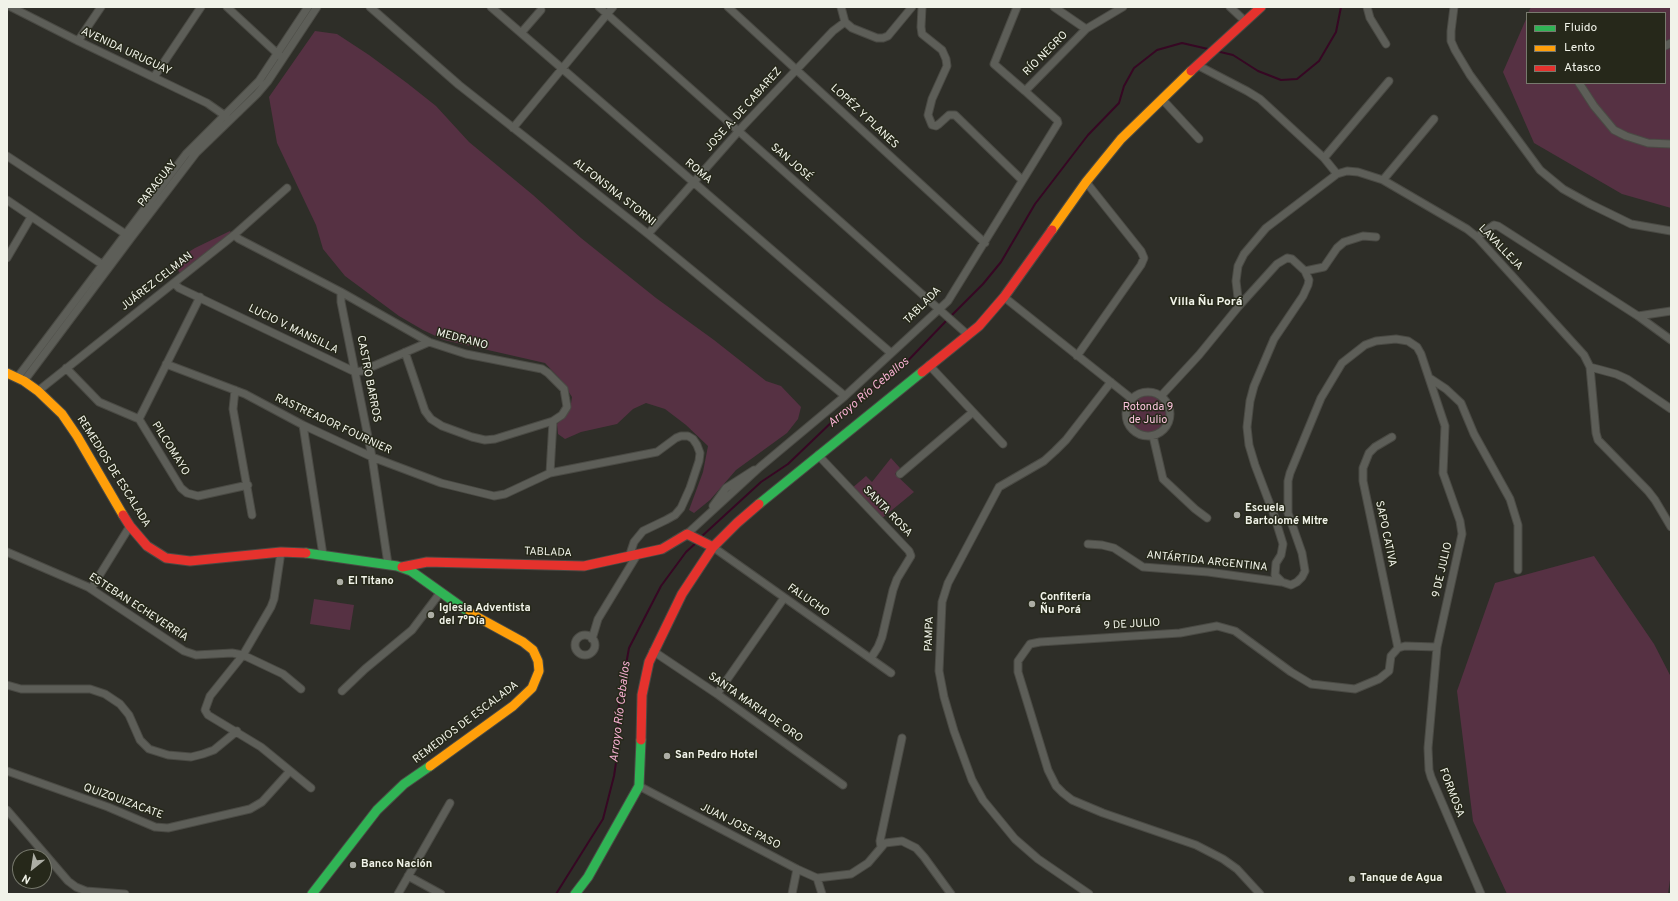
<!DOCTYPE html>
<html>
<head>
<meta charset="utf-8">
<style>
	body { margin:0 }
	#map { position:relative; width:1678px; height:901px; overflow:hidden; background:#2e2e28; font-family:Overpass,sans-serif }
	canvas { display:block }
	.frame { position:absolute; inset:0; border:8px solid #f1f3e9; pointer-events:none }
	.legend { position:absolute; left:1526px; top:12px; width:140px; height:72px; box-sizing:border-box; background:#26281a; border:1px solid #77796d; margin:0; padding:5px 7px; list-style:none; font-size:12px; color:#f1f3e9 }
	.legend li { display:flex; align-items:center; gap:8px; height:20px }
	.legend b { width:20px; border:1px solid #77796d }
	.north { position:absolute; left:12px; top:849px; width:40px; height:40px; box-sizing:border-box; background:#26281a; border:1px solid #77796d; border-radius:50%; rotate:210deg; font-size:11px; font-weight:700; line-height:16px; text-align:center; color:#f1f3e9 }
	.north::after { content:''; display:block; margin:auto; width:14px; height:18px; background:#adaea5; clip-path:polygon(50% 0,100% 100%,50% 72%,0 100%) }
</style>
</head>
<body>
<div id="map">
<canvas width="1678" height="901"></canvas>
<div class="frame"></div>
<ul class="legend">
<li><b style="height:5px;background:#30b455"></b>Fluido</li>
<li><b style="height:5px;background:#ff9f0a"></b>Lento</li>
<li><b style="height:5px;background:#e5322d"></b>Atasco</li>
</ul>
<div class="north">N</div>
</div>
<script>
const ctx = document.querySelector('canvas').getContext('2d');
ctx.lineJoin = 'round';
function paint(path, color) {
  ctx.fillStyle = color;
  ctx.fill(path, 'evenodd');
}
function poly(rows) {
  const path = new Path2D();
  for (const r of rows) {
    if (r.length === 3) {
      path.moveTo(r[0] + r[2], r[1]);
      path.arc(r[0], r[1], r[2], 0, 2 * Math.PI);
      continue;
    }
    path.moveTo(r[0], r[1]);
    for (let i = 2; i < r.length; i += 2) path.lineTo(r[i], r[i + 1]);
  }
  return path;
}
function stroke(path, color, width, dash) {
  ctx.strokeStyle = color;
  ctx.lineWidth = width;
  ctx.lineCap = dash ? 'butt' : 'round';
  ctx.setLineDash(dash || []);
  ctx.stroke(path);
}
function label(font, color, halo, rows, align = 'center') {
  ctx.font = font + ' Overpass,sans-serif';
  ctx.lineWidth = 3;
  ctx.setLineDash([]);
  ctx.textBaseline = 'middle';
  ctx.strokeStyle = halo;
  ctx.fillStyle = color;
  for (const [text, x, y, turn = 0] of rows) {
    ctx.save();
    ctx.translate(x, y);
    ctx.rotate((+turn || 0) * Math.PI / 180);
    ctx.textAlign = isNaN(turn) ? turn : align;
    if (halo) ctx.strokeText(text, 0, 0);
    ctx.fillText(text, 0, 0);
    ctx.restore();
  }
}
const green = poly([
	[1531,7,1671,7,1671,208,1622,194,1534,143,1503,72,1527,17,1527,83,1665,83,1665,13,1528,13],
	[315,31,337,34,369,55,407,83,436,106,469,142,533,195,581,238,656,298,714,340,766,381,781,386,801,407,798,419,787,433,736,470,710,500,694,513,689,510,703,472,708,446,686,425,665,409,646,403,633,409,617,424,581,432,565,439,558,434,557,424,570,410,572,397,561,380,545,363,444,340,423,330,399,316,345,276,323,249,316,225,277,143,269,97],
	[230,231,232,234,181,275,176,267,177,263,184,255,195,248],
	[1148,414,22],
	[891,458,900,468,895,474,914,492,881,519,851,489,866,476,872,482],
	[1594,556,1654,644,1671,677,1671,873,1668,894,1507,894,1473,821,1457,691,1495,583],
	[314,599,354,605,350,630,310,624]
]);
const stream = poly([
	[1216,51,1233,55,1258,71,1281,80,1297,79,1319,61,1336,32,1341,7],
	[950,317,983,284,1001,262,1035,204,1088,135,1119,103,1124,86,1134,68,1157,50,1182,43,1208,49],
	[701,537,761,482,788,464,837,417,868,391,897,372,947,320],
	[556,894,603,819,614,776,617,756,619,704,629,648,661,586,686,552,697,542]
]);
const street = poly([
	[11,7,78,41,207,103,227,117],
	[227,7,280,56],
	[370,7,459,85,648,234,845,396],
	[491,7,891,353],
	[599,7,968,335],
	[728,7,985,243],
	[841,7,845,22,852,28,877,38,883,38,888,36,912,7],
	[922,7,921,27,922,34,942,50,946,59,947,66,932,99,928,115,932,125,936,126,939,124,949,115,955,115,1022,180],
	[1017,7,994,64,1025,91],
	[1054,7,1086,29],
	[1230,7,1245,21],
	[1367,7,1370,18,1386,44],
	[1454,7,1451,31,1451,41,1455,50,1470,75,1540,170,1563,189,1590,204,1631,224,1671,231],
	[521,33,541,10],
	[78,41,101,7],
	[1665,46,1671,43],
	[1197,65,1247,91,1260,99,1324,158,1337,174,1347,171,1358,172,1383,180,1467,229,1477,237,1584,355,1590,367,1596,433,1598,440,1648,491,1655,500,1671,527],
	[154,77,201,7],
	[1579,83,1594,106,1614,130,1626,136,1648,143,1671,144],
	[1162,99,1199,139],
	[513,128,613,7],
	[7,156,127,235],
	[1324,158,1389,81],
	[1383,180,1434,119],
	[7,200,106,267],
	[648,234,744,125,833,31,845,22],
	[234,235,239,239,341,292,429,342,466,354,542,369,548,373,564,389,567,407,562,415,553,421,550,473],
	[1477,237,1494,225,1498,226,1638,316,1671,340],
	[7,258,31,217],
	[1305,271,1324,267,1337,248,1344,242,1363,236,1376,237],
	[174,283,179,288,355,372,362,371,429,342],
	[341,292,341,302,372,457,388,564],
	[1004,297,1132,399],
	[1239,306,1236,281,1238,266,1244,254,1266,228,1337,174],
	[1638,316,1671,311],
	[405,352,425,411,431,419,442,426,472,437,485,440,495,439,553,421],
	[1077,356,1141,265,1144,258,1141,251,1086,182],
	[166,364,245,394,303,425,372,457,441,483,494,496,505,494,550,473,657,452,676,438,681,436,688,436,693,439,697,445,700,453,699,461,690,488,681,508,675,515,666,520,643,531,634,542,629,557],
	[929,365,1003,444],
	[1590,367,1616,374,1627,379,1671,409],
	[66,368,99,402,139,419,181,488,187,493,198,496,248,485],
	[17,378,186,154,259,81,308,7],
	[1431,379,1446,389,1461,403,1474,434,1510,499,1518,525,1518,570],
	[24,381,131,238,196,153,257,94,268,81,317,7],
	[235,390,233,409,252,515],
	[38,391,234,235,287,188],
	[1148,414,22],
	[1161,396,1199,355,1239,306,1277,264,1287,258,1292,259,1305,271,1309,280,1308,285,1303,296,1274,339,1254,386,1250,401,1247,427,1249,445,1255,465,1274,515,1283,544,1281,555,1276,563,1275,575,1282,582,1291,585,1297,582,1302,577,1305,571,1302,553,1288,513,1288,481,1290,473,1321,398,1342,363,1365,345,1376,341,1396,339,1408,341,1417,347,1421,354,1445,426,1443,473,1460,521,1462,534,1437,647,1405,646,1398,648,1391,656,1389,671,1379,679,1355,689,1311,684,1291,672,1235,631,1217,626,1180,633,1040,642,1030,644,1018,661,1018,672,1048,770,1056,786,1063,793,1072,800,1103,813,1196,845,1223,859,1237,869,1260,894],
	[139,419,200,297],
	[303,425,323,555],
	[1153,436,1163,479,1195,509,1207,518],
	[1392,437,1375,447,1369,453,1363,468,1363,481,1398,648],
	[818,455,909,551,911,556,897,579,893,590,882,637,878,647,871,658],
	[900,474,973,412],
	[713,506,726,488,754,470],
	[687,534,760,467,845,396,948,301,1058,123,1057,120,1025,91,1086,29,1123,7],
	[1088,544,1102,545,1114,548,1143,567,1208,572,1281,582],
	[713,547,891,673],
	[7,552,88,587,184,651,196,655,232,653,243,655,283,674,301,689],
	[281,552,274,599,271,607,243,655,210,696,205,710,208,715,261,747,311,788],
	[91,589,130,526],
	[585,645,10],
	[592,639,598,619,637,555],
	[1437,647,1428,748,1429,770,1431,777,1481,894],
	[653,651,717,694,843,785],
	[7,685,21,689,90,689,105,694,120,704,129,715,140,740,149,749,168,755,191,757,203,754,214,750,237,731],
	[342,691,365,669,412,630,440,593],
	[717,694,784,598],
	[7,771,108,807,155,827,168,828,250,809,262,802,290,771],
	[639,786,797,869,817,878,822,894],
	[7,810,68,881,76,887,86,891,125,894],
	[881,847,880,841,902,738],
	[408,876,441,894],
	[817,878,851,874,868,863,885,843,902,841,916,848,924,857,951,894],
	[398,894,450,803],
	[792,894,797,869],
	[1089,894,1038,859,1015,839,983,800,972,780,954,731,944,697,939,671,942,602,948,583,999,487,1044,461,1055,451,1066,440,1111,382]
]);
const fast = poly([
	[759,504,922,372],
	[306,553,397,566,411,571,470,613],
	[312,894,377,810,404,784,430,766],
	[575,894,588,877,639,786,641,740]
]);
const slow = poly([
	[1052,230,1086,182,1121,139,1191,71],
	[7,373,24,381,38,391,62,414,77,436,123,515],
	[430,766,513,706,532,688,539,671,538,661,533,650,523,642,470,613]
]);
const jam = poly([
	[1191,71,1261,7],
	[922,372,979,326,1004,297,1052,230],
	[123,515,130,526,147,546,166,558,190,561,281,552,306,553],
	[402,567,427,562,584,566,662,549,687,534,713,547],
	[641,740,642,695,649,662,682,594,713,547,737,523,759,504]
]);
const markers = [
	[1237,515,4,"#adaea5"],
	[340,582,4,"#adaea5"],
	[1032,604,4,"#adaea5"],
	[431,615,4,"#adaea5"],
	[667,756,4,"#adaea5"],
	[353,865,4,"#adaea5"],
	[1352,879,4,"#adaea5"]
];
const streetNames = [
	["AVENIDA URUGUAY",126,52,25],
	["RÍO NEGRO",1046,54,-45],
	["JOSE A. DE CABAREZ",744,110,-48],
	["LOPÉZ Y PLANES",864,117,43],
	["SAN JOSÉ",791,163,41],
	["ROMA",698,172,40],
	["PARAGUAY",158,184,-52],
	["ALFONSINA STORNI",614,193,38],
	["LAVALLEJA",1500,248,46],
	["JUÁREZ CELMAN",157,282,-38],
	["TABLADA",923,306,-45],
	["LUCIO V. MANSILLA",293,330,26],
	["MEDRANO",462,340,15],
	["CASTRO BARROS",368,379,79],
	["RASTREADOR FOURNIER",333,425,25],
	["PILCOMAYO",170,449,58],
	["REMEDIOS DE ESCALADA",113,472,58],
	["SANTA ROSA",887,512,46],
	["SAPO CATIVA",1385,534,78],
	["TABLADA",548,553,2],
	["ANTÁRTIDA ARGENTINA",1207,562,6],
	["9 DE JULIO",1443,570,-77],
	["FALUCHO",808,601,35],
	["ESTEBAN ECHEVERRÍA",138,608,33],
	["9 DE JULIO",1132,625,-3],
	["PAMPA",930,634,-88],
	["SANTA MARIA DE ORO",755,708,35],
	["REMEDIOS DE ESCALADA",466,723,-37],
	["FORMOSA",1451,793,69],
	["QUIZQUIZACATE",123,802,20],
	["JUAN JOSE PASO",740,827,27]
];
const parkNames = [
	["Rotonda 9",1148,408],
	["de Julio",1148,421]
];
const poiNames = [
	["Escuela",1245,509],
	["Bartolomé Mitre",1245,522],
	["El Titano",348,582],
	["Confitería",1040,598],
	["Ñu Porá",1040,611],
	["Iglesia Adventista",439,609],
	["del 7°Día",439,622],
	["San Pedro Hotel",675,756],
	["Banco Nación",361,865],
	["Tanque de Agua",1360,879]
];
const neighbourhoodNames = [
	["Villa Ñu Porá",1206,303]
];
const waterNames = [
	["Arroyo Río Ceballos",869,393,-40],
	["Arroyo Río Ceballos",621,712,-83]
];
paint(green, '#563143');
stroke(stream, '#360723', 2);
stroke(street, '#4a4a44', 9);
stroke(fast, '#4a4a44', 11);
stroke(slow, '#4a4a44', 11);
stroke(jam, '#4a4a44', 11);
stroke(street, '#5d5e58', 7);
stroke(fast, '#30b455', 9);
stroke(slow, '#ff9f0a', 9);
stroke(jam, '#e5322d', 9);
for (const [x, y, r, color] of markers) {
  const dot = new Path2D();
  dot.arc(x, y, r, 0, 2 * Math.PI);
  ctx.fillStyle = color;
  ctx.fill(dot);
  stroke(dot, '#26281a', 1.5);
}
label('11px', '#f1f3e9', '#26281a', streetNames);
label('11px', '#f9c2db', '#26281a', parkNames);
label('bold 11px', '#f1f3e9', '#26281a', poiNames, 'left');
label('bold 12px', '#f1f3e9', '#26281a', neighbourhoodNames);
label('italic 12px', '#f7afd2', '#26281a', waterNames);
</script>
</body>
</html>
